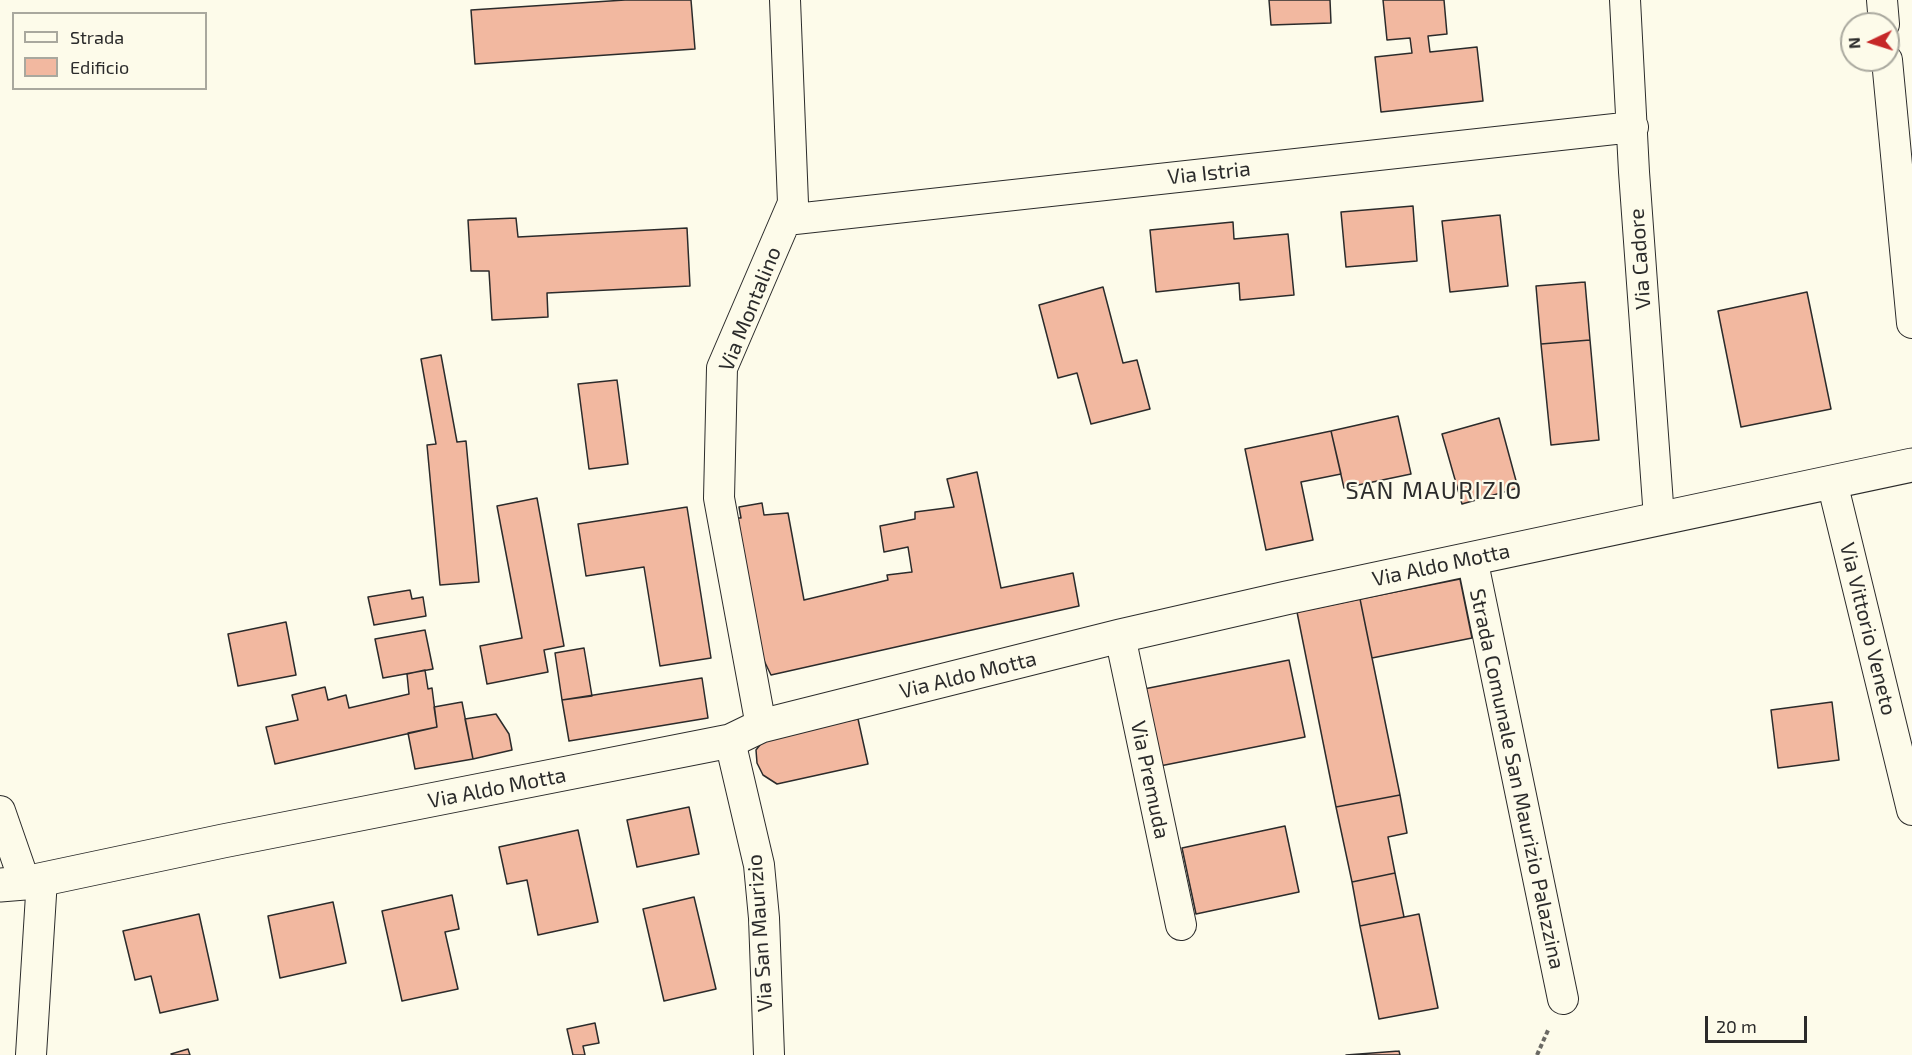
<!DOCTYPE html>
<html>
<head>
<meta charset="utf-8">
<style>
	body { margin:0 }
	#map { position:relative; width:1912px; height:1055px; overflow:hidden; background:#fdfbea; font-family:"Exo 2",sans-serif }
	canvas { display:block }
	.legend { position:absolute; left:12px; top:12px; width:195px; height:78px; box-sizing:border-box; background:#fdfbea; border:2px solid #a9a89e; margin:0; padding:8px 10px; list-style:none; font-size:18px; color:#2b2b2b }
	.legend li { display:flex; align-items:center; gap:12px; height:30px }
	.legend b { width:30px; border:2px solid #a9a89e }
	.north { position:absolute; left:1840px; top:12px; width:60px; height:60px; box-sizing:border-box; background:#fdfbea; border:2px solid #a9a89e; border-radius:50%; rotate:266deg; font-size:16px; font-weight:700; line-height:24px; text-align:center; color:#2b2b2b }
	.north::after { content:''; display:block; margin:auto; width:21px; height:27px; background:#c62828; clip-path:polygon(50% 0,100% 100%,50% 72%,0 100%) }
	.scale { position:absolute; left:1705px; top:1016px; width:102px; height:27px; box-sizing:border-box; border:3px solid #2b2b2b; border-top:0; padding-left:8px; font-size:18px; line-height:21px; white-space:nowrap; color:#2b2b2b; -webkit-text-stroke:4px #fdfbea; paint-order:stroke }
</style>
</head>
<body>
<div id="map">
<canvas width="1912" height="1055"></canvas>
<ul class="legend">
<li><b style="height:8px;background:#fdfbea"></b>Strada</li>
<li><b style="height:16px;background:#f2b8a0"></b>Edificio</li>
</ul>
<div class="north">N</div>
<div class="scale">20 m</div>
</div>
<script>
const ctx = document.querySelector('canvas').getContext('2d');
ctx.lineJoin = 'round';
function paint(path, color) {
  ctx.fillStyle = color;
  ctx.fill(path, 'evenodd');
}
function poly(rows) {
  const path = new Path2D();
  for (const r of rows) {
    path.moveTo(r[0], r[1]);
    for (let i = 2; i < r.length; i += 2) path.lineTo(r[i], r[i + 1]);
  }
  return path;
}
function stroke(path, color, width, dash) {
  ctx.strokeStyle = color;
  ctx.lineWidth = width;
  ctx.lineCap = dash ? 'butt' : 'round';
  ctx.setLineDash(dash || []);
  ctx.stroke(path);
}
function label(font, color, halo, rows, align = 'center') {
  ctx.font = font + ' "Exo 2",sans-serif';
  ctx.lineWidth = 4.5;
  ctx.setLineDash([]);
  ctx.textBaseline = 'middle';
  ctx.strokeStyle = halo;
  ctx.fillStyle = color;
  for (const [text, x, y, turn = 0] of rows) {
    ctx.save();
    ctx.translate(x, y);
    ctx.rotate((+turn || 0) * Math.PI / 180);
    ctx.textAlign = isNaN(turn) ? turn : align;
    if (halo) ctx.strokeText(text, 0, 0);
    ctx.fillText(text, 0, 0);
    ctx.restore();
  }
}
const building = poly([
	[625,0,691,0,695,49,475,64,471,10,625,0],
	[1269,0,1330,0,1331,23,1271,25,1269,0],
	[1383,0,1444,0,1447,34,1428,36,1430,52,1477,47,1483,101,1381,112,1375,57,1412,53,1410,38,1387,40,1383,0],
	[1413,206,1417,261,1346,267,1341,212,1413,206],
	[1500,215,1508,286,1450,292,1442,221,1500,215],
	[516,218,518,237,687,228,690,286,547,293,548,317,492,320,489,271,471,271,468,220,516,218],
	[1233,222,1234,239,1288,234,1294,295,1240,300,1239,283,1156,292,1150,230,1233,222],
	[1585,282,1590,340,1541,344,1536,286,1585,282],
	[1103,287,1123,363,1137,360,1150,409,1091,424,1077,373,1058,378,1039,305,1103,287],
	[1807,292,1831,409,1741,427,1718,311,1807,292],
	[1590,340,1599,440,1551,445,1541,344,1590,340],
	[441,355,457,442,466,441,479,582,440,585,427,445,436,444,421,359,441,355],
	[617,380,628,464,589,469,578,384,617,380],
	[1398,416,1411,474,1344,488,1331,431,1398,416],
	[1499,418,1518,488,1462,504,1442,434,1499,418],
	[1331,431,1341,474,1301,482,1313,540,1266,550,1245,449,1331,431],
	[977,472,1001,588,1073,573,1079,606,771,675,756,644,738,518,741,518,739,507,762,503,764,515,788,513,804,600,888,580,887,575,912,572,908,547,884,552,880,526,915,519,915,512,954,507,947,479,977,472],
	[537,498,564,646,544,650,548,672,487,684,480,646,522,638,497,506,537,498],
	[687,507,711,658,660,666,644,567,586,576,578,524,687,507],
	[1460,579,1472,638,1372,658,1360,599,1460,579],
	[410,590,412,599,423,597,426,616,374,625,368,597,410,590],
	[1360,599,1400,795,1336,807,1297,612,1360,599],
	[286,622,296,675,238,686,228,634,286,622],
	[425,630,433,669,383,678,375,639,425,630],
	[584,648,592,696,562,700,555,653,584,648],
	[1289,660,1305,737,1160,766,1144,689,1289,660],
	[425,670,428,689,432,688,437,727,275,764,266,727,298,720,292,695,325,687,328,700,346,695,349,708,409,694,407,674,425,670],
	[702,678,708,718,569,741,562,700,702,678],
	[462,702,473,759,415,769,408,733,437,727,434,707,462,702],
	[1832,702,1839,760,1778,768,1771,710,1832,702],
	[496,714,509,734,512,750,473,759,465,719,496,714],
	[858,719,868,764,777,784,763,775,757,763,756,750,767,736,858,719],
	[1400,795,1407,833,1388,837,1395,873,1352,882,1336,807,1400,795],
	[689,807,699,854,637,867,627,820,689,807],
	[1285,826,1299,892,1196,914,1182,848,1285,826],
	[578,830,598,922,538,935,527,880,507,884,499,847,578,830],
	[1395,873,1404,917,1360,926,1352,882,1395,873],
	[452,895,459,929,445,932,458,989,402,1001,382,911,452,895],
	[694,897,716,989,664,1001,643,909,694,897],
	[333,902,346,963,280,978,268,916,333,902],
	[199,914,218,1000,160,1013,151,976,135,980,123,931,199,914],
	[1419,914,1438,1008,1379,1019,1360,926,1419,914],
	[595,1023,599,1043,583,1046,585,1055,573,1055,567,1029,595,1023],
	[188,1049,190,1055,172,1055,171,1054,188,1049],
	[1399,1051,1400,1055,1346,1055,1399,1051]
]);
const path = poly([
	[1537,1055,1549,1028]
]);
const minor = poly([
	[1625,0,1634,172,1659,518],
	[1882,0,1884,24],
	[1887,60,1912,323],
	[786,220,1633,127],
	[1832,482,1912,810],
	[1472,558,1563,999],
	[1120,636,1181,925],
	[761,726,719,498,722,368,793,203,785,0],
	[730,741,759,865,764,918,769,1055],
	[0,811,25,883],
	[31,1055,42,879]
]);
const tertiary = poly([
	[0,885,25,883,223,841,730,741,761,726,1120,636,1286,598,1912,465]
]);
const streetNames = [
	["Via Istria",1209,173,-6],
	["Via Cadore",1640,259,-94],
	["Via Montalino",750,309,-68],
	["Via Aldo Motta",1441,565,-12],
	["Via Vittorio Veneto",1868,629,76],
	["Via Aldo Motta",968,675,-14],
	["Strada Comunale San Maurizio Palazzina",1517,779,78],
	["Via Premuda",1150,780,78],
	["Via Aldo Motta",497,788,-11],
	["Via San Maurizio",760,933,-94]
];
const quarterNames = [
	["SAN MAURIZIO",1434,491]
];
paint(building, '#f2b8a0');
stroke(building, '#2b2b2b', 1.5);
stroke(minor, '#2b2b2b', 32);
stroke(tertiary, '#2b2b2b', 35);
stroke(path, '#6a6964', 4, [4.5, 3]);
stroke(minor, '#fdfbea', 30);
stroke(tertiary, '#fdfbea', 33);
label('21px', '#2b2b2b', '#fdfbea', streetNames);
ctx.letterSpacing = '1.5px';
label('24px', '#2b2b2b', '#fdfbea', quarterNames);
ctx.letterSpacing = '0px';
</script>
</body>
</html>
